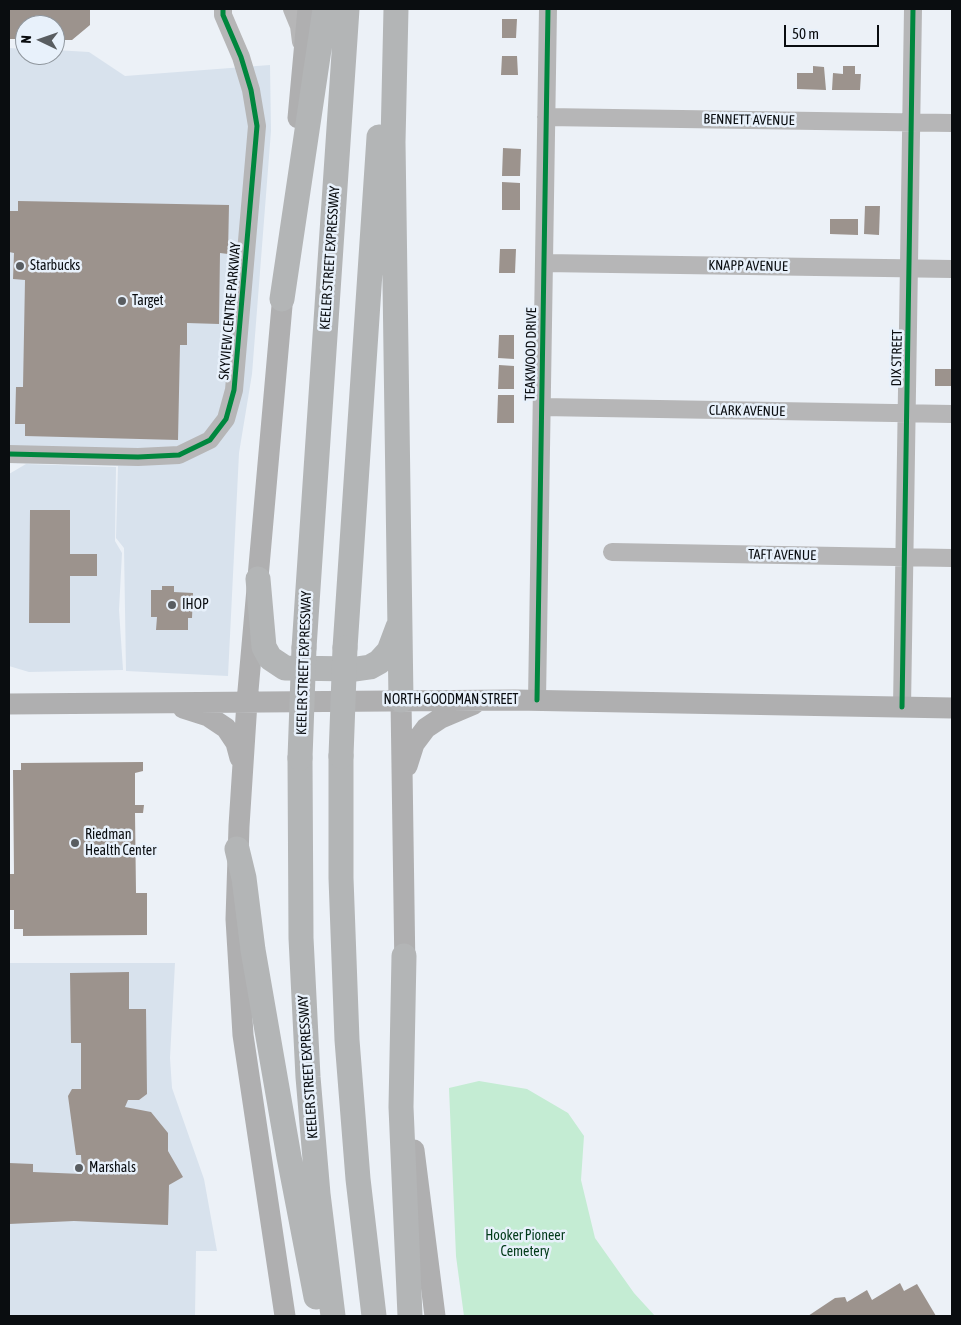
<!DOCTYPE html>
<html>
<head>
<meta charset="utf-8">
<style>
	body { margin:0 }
	#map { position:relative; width:961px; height:1325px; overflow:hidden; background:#ecf1f7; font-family:"Asap Condensed",sans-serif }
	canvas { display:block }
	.frame { position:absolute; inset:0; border:10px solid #0a0d10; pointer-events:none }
	.north { position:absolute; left:15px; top:15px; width:50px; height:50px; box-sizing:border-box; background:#e8f1fb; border:1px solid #8f969d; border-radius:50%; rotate:273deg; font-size:14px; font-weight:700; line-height:20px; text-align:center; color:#0a0d10 }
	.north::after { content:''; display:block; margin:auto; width:18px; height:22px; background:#595d61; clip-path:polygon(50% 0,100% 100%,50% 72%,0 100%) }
	.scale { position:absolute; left:784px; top:25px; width:95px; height:22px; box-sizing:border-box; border:2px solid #0a0d10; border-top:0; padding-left:6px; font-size:15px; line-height:18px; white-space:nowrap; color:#0a0d10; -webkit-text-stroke:4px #e8f1fb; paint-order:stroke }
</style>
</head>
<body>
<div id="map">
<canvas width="961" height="1325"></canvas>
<div class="frame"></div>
<div class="north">N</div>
<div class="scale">50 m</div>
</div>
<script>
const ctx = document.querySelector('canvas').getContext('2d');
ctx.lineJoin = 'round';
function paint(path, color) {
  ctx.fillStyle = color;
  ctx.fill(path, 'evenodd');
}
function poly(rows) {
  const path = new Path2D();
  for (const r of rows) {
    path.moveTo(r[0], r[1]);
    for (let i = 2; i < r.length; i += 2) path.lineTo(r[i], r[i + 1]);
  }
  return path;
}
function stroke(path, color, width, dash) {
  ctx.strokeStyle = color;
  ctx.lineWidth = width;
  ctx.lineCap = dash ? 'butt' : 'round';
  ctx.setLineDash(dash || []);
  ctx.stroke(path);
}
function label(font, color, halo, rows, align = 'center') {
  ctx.font = font + ' "Asap Condensed",sans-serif';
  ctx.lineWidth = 5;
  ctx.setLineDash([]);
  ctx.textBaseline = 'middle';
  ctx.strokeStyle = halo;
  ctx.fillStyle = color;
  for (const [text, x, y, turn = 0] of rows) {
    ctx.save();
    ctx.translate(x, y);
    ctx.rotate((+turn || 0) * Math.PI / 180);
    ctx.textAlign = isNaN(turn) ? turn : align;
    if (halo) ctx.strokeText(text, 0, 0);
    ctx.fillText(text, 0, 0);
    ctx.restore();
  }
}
const built = poly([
	[9,48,25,49,25,55,55,55,55,50,89,52,125,76,270,65,271,131,252,374,239,453,228,676,126,671,124,548,116,538,118,466,9,463],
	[26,464,116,467,115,541,122,553,119,610,123,670,29,672,9,666,9,474],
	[9,963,175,963,170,1058,172,1088,204,1179,217,1251,196,1251,195,1316,9,1316]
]);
const green = poly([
	[479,1081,527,1089,568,1113,584,1136,581,1180,595,1238,634,1293,655,1316,464,1316,456,1256,449,1088]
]);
const building = poly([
	[9,9,90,9,90,25,72,40,55,40,55,25,25,25,25,39,9,39],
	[502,19,517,19,516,38,502,38],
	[502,56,517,56,518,75,501,75],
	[813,66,824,67,826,90,797,89,797,73,813,73],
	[843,66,855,66,855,74,861,74,860,90,832,90,833,73,843,74],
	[503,148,521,149,520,176,502,176],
	[502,182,520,183,520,210,502,210],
	[18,201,229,205,228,254,220,253,219,324,187,323,187,345,180,345,178,440,25,436,25,424,15,424,16,387,23,387,25,280,13,279,14,253,9,252,9,211,18,211],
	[865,206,880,206,879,235,864,234],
	[830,219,858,219,858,235,830,234],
	[500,249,516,249,515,273,499,273],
	[499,335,514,335,514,359,498,358],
	[499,365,514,366,514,389,498,389],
	[935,369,952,369,952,386,935,386],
	[498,395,514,395,514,423,497,423],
	[30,510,70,510,70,554,97,554,97,576,70,576,70,623,29,623],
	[162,586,174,586,174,592,193,593,192,618,188,618,188,630,156,630,157,617,151,617,151,590,162,590],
	[143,762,143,771,135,773,135,805,144,805,143,813,135,813,136,893,147,893,147,935,23,936,23,929,14,929,14,910,10,910,9,874,14,874,13,770,21,770,21,763],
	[129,972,129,1009,146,1009,147,1094,139,1100,128,1100,125,1107,151,1112,168,1133,168,1151,183,1177,169,1185,168,1225,74,1221,9,1224,9,1163,33,1164,33,1172,82,1174,81,1155,76,1155,68,1096,72,1089,81,1089,81,1043,71,1043,70,973],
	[900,1283,904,1291,917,1284,936,1316,808,1316,835,1298,845,1297,847,1302,867,1290,872,1300]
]);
const minor = poly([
	[292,9,299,26,301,42],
	[546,117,952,123],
	[544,263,952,269],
	[542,407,952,414],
	[9,454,138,457,179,455,210,440,226,419,234,390,257,126,251,90,241,57,223,15,223,9],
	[612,552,952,558],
	[537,700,548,9],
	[902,707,913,9]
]);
const major = poly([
	[298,118,308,9],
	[284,283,247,702,239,826,236,919,243,1035,285,1316],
	[401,700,405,972],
	[9,704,515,700,952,708],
	[183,708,208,716,226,728,236,743,240,758],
	[407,766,414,744,426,728,441,718,474,704],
	[414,1150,435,1316]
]);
const highway = poly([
	[396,9,393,142,401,700],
	[282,299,325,9],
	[258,579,264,647,270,658,285,668,356,669,370,667,379,662,389,651,398,627],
	[304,648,347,9],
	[345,648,379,137],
	[341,756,341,878,347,1040,358,1179,374,1316],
	[300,758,301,938,308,1077,318,1194,333,1316],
	[237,849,244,878,253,950,289,1157,316,1297],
	[404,956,401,1107,410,1316]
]);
const highwayBridge = poly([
	[341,756,345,648],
	[300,758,304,648]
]);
const cycleway = poly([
	[9,454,138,457,179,455,210,440,226,419,234,390,257,126,251,90,241,57,223,15,223,9],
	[537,700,548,9],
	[902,707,913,9]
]);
const markers = [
	[20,266,5,"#595d61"],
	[122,301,5,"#595d61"],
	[172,605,5,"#595d61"],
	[75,843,5,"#595d61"],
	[79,1168,5,"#595d61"]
];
const streetNames = [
	["BENNETT AVENUE",749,120,1],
	["KEELER STREET EXPRESSWAY",330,258,-86],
	["KNAPP AVENUE",748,266,1],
	["SKYVIEW CENTRE PARKWAY",230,311,-85],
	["TEAKWOOD DRIVE",531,354,-89],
	["DIX STREET",897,358,-89],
	["CLARK AVENUE",747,411,1],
	["TAFT AVENUE",782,555,1],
	["KEELER STREET EXPRESSWAY",304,663,-88],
	["NORTH GOODMAN STREET",451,700],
	["KEELER STREET EXPRESSWAY",308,1067,-94]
];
const poiNames = [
	["Starbucks",30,266],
	["Target",132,301],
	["IHOP",182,605],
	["Riedman",85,835],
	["Health Center",85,851],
	["Marshals",89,1168]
];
const parkNames = [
	["Hooker Pioneer",525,1236],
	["Cemetery",525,1252]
];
paint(built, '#d8e2ed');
paint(green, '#c4ecd3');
paint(building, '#9c938d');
stroke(minor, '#b6b6b7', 18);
stroke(major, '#afafb0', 21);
stroke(highway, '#b3b5b6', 25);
stroke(highwayBridge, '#b3b5b6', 25);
stroke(cycleway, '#00873e', 5);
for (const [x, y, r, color] of markers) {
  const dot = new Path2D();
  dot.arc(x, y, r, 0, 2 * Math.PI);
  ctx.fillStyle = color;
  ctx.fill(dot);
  stroke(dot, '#e8f1fb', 2);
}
label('14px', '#0a0d10', '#e8f1fb', streetNames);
label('14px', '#0a0d10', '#e8f1fb', poiNames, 'left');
label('14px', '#033b1a', '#e8f1fb', parkNames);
</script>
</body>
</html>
